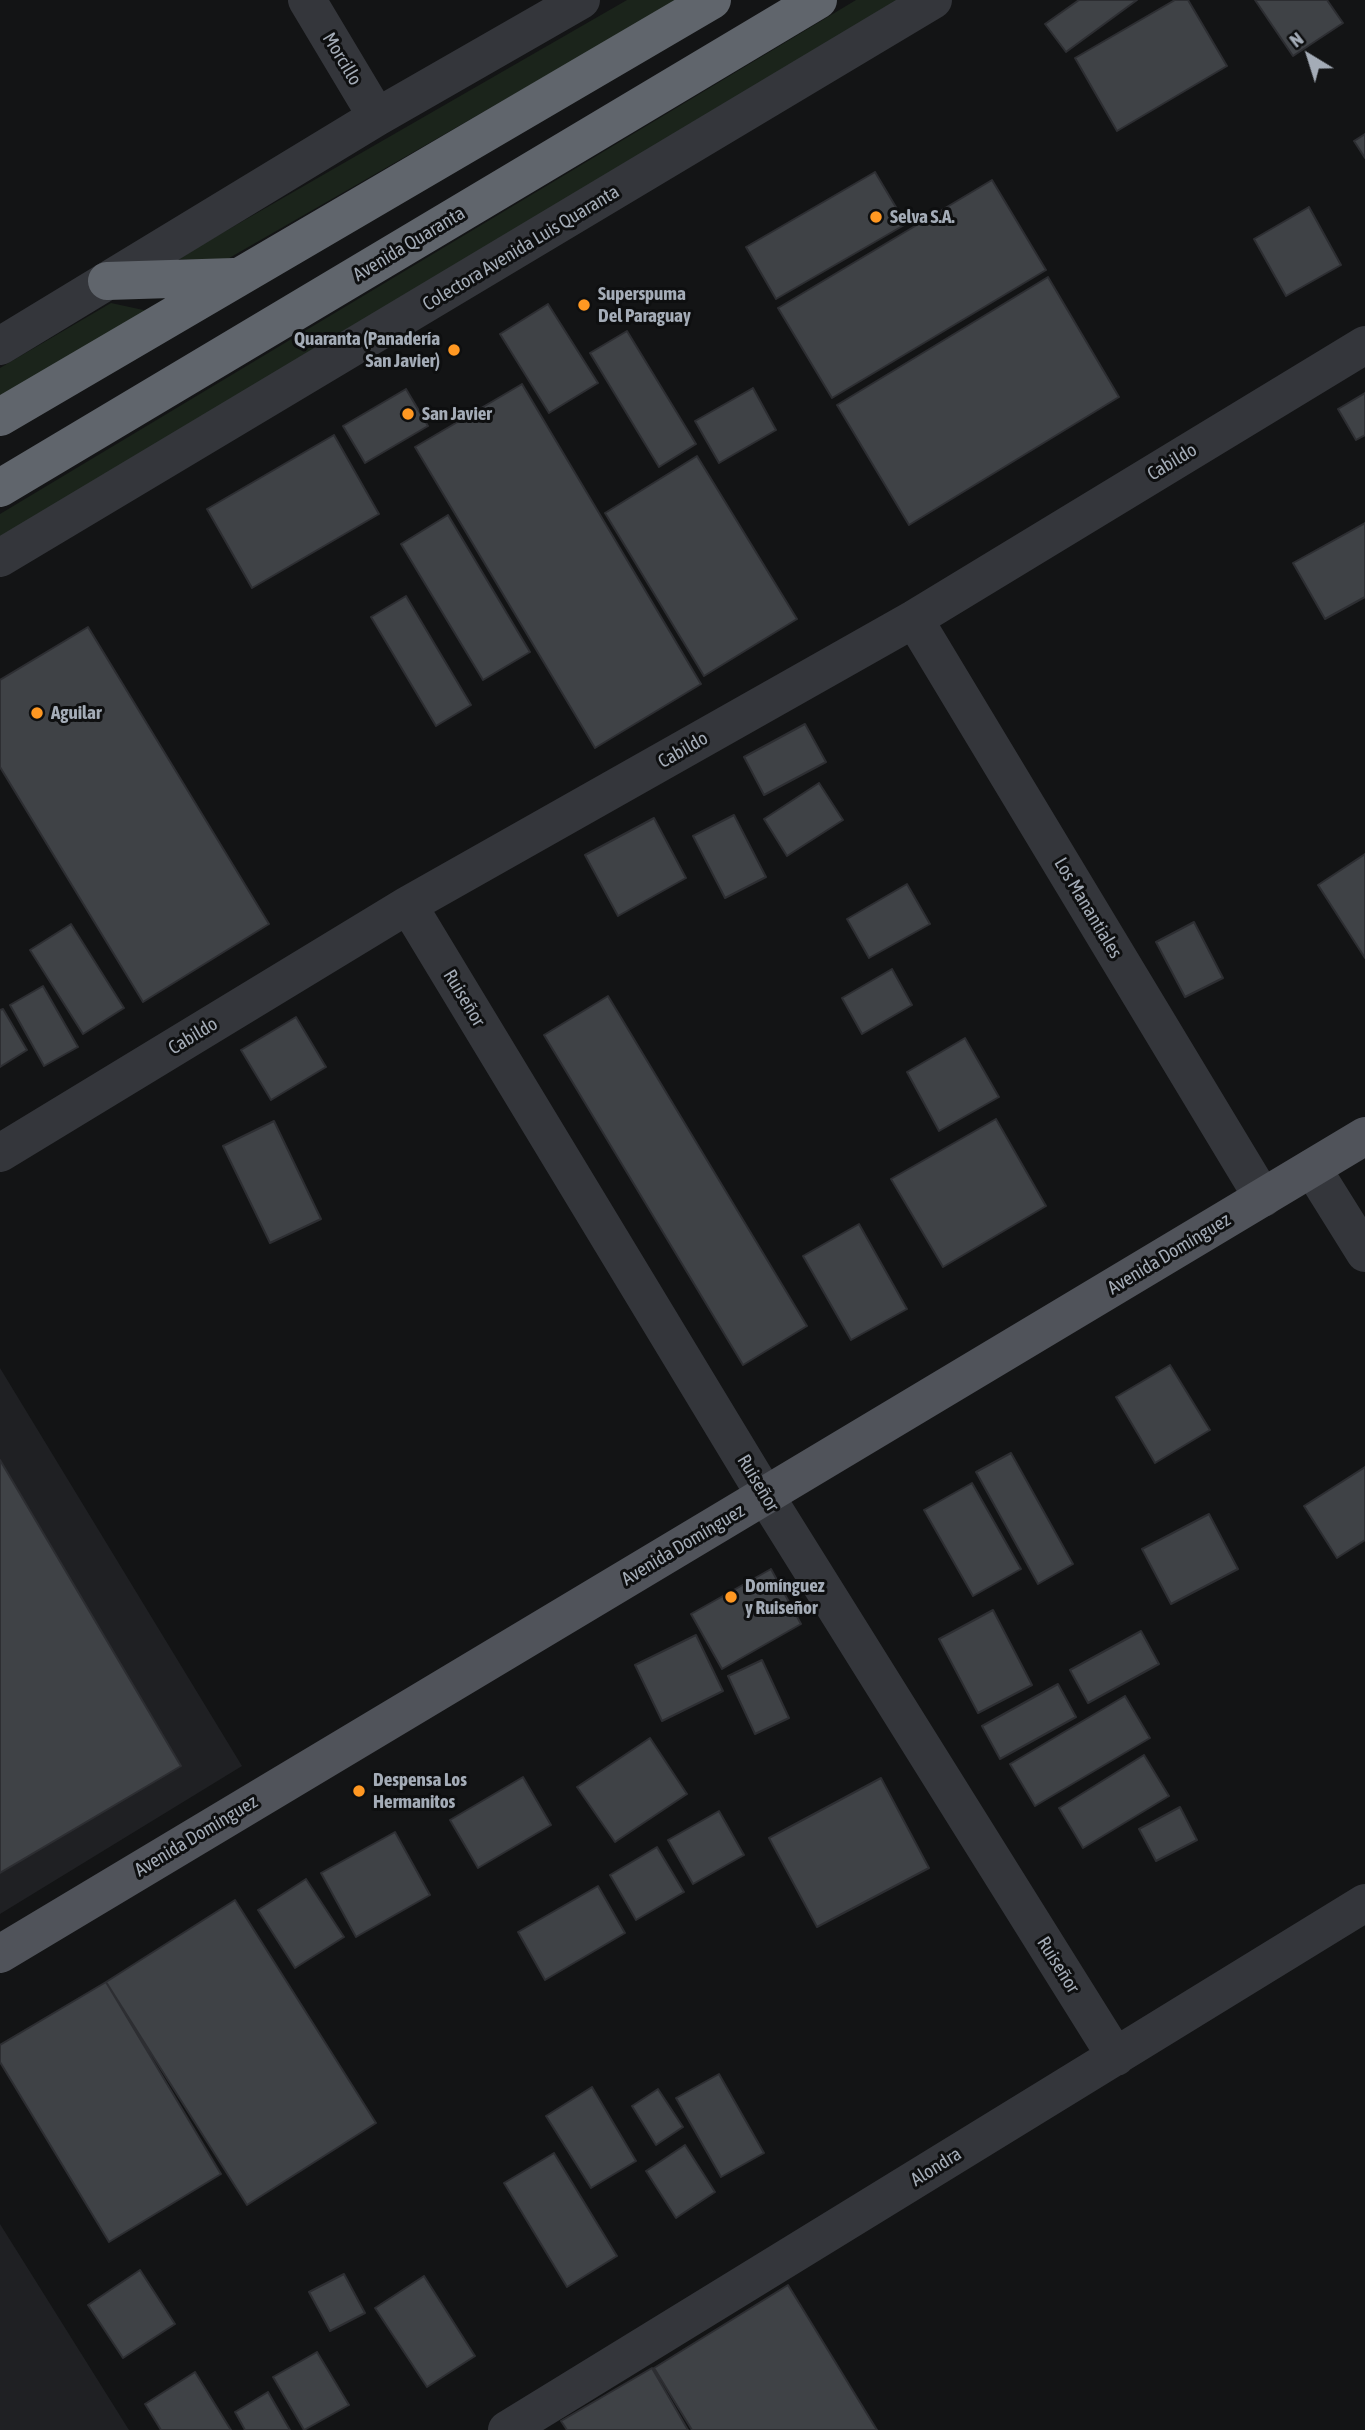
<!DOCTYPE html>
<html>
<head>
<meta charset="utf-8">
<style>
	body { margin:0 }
	#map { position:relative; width:1365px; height:2430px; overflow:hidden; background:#131415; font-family:"Asap Condensed",sans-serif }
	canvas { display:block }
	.north { position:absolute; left:1274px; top:21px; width:70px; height:70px; -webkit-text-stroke:5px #0e0f10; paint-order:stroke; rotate:322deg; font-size:19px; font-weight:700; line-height:28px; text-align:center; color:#a4acb7 }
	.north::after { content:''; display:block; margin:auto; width:24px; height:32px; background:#a4acb7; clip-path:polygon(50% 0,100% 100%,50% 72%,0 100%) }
</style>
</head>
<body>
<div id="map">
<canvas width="1365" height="2430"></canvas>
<div class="north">N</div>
</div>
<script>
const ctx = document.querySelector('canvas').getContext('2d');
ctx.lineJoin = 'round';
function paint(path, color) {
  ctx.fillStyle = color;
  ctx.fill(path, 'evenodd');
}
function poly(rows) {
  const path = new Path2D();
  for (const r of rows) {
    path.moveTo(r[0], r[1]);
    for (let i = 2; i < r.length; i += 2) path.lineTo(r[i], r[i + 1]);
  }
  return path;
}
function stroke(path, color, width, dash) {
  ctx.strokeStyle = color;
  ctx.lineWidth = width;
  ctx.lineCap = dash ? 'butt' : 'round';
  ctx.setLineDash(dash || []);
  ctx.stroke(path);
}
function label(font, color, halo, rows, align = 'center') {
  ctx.font = font + ' "Asap Condensed",sans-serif';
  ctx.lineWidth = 6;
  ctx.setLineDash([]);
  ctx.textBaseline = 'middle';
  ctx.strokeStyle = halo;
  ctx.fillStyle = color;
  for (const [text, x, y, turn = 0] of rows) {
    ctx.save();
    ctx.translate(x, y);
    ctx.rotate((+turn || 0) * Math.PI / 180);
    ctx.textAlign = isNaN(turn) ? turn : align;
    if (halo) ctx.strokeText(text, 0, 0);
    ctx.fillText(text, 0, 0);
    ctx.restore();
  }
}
const built = poly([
	[0,1368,242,1766,0,1914],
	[0,2224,129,2430,0,2430]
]);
const green = poly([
	[627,0,678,0,224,261,177,259],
	[856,0,908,0,0,543,0,514],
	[111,303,148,311,0,396,0,368]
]);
const building = poly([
	[1079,0,1137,0,1066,52,1045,24,1079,0],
	[1175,0,1188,0,1227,66,1117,131,1075,58,1175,0],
	[1255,0,1327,0,1343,23,1293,56,1255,0],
	[1365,134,1365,158,1354,141,1365,134],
	[875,172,906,224,776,299,746,247,875,172],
	[992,180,1046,270,832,398,778,308,992,180],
	[1309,207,1341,265,1286,296,1254,239,1309,207],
	[1048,277,1119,397,909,525,837,405,1048,277],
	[548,304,598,383,549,413,500,334,548,304],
	[627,331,696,444,659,467,590,353,627,331],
	[522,384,701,684,595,748,415,447,522,384],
	[753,388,776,430,719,463,695,421,753,388],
	[406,389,428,426,365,463,343,426,406,389],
	[1365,393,1365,435,1356,440,1338,409,1365,393],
	[334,435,379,514,252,588,207,509,334,435],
	[697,456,797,619,704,676,605,513,697,456],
	[448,515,530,652,483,680,401,544,448,515],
	[1365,523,1365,597,1325,619,1293,563,1365,523],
	[406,596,471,705,436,726,371,617,406,596],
	[88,627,269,924,143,1002,0,767,0,680,88,627],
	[805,724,826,762,764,795,744,757,805,724],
	[819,783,843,820,787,856,764,819,819,783],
	[734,815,766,877,725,898,693,836,734,815],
	[654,818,686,878,618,916,585,855,654,818],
	[1365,854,1365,958,1318,885,1365,854],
	[907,884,930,924,869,958,847,919,907,884],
	[1194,922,1223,978,1185,997,1156,942,1194,922],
	[71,924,124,1008,83,1034,30,950,71,924],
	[892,969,912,1005,862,1034,842,998,892,969],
	[43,986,78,1047,44,1066,10,1005,43,986],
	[608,996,807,1326,743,1365,544,1035,608,996],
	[3,1009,27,1050,0,1067,0,1010,3,1009],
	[296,1017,326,1067,271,1100,241,1050,296,1017],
	[965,1038,999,1097,939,1131,907,1072,965,1038],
	[996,1119,1046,1206,943,1267,891,1179,996,1119],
	[274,1121,321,1219,270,1243,223,1146,274,1121],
	[859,1224,907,1309,851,1340,803,1256,859,1224],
	[1170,1365,1210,1430,1155,1463,1116,1397,1170,1365],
	[1011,1453,1073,1564,1038,1584,976,1472,1011,1453],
	[0,1460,181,1766,0,1873,0,1460],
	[1365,1467,1365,1540,1337,1558,1304,1506,1365,1467],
	[972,1483,1021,1569,973,1596,924,1510,972,1483],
	[1209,1514,1238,1569,1171,1604,1142,1549,1209,1514],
	[771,1569,801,1624,722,1669,691,1614,771,1569],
	[993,1610,1032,1685,978,1713,939,1639,993,1610],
	[1141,1631,1159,1664,1088,1703,1070,1670,1141,1631],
	[696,1635,723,1691,662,1721,635,1665,696,1635],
	[762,1660,789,1718,755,1734,728,1676,762,1660],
	[1058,1684,1076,1717,1000,1759,982,1726,1058,1684],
	[1125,1696,1150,1738,1035,1806,1010,1764,1125,1696],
	[650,1738,687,1794,615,1842,577,1787,650,1738],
	[1144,1755,1169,1796,1083,1848,1059,1808,1144,1755],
	[523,1777,551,1825,478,1868,450,1820,523,1777],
	[881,1778,929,1868,817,1927,769,1838,881,1778],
	[1180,1807,1197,1840,1156,1861,1139,1829,1180,1807],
	[719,1811,744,1855,693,1884,668,1840,719,1811],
	[395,1832,430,1895,356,1937,321,1873,395,1832],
	[657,1847,684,1892,636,1920,610,1875,657,1847],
	[306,1879,344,1937,295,1968,258,1910,306,1879],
	[598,1886,625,1933,545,1980,518,1932,598,1886],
	[235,1900,376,2123,247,2205,106,1982,235,1900],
	[106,1982,221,2174,109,2242,0,2062,0,2045,106,1982],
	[719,2074,764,2153,721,2177,676,2098,719,2074],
	[592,2087,636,2161,591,2188,546,2116,592,2087],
	[658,2089,683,2127,656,2145,632,2106,658,2089],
	[685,2145,715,2192,676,2218,646,2171,685,2145],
	[554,2153,617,2256,567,2287,504,2183,554,2153],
	[140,2270,175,2324,123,2358,88,2305,140,2270],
	[344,2274,365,2313,330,2331,309,2292,344,2274],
	[424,2276,475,2356,427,2387,375,2308,424,2276],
	[788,2285,877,2430,692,2430,654,2368,788,2285],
	[317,2352,349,2405,304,2430,273,2377,317,2352],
	[652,2368,688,2430,567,2430,561,2421,652,2368],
	[195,2372,231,2430,161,2430,145,2404,195,2372],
	[268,2392,290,2430,245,2430,235,2412,268,2392]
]);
const minor = poly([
	[307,0,377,117],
	[0,346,377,117,581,0],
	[0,558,933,0],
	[914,619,1263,1198],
	[408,905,765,1495,1116,2057],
	[0,1153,408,905,914,619,1365,345],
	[1312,1168,1365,1253],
	[507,2430,1365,1903]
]);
const major = poly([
	[0,1954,1365,1136]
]);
const highway = poly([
	[107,281,234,277],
	[0,417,712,0],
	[0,488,818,0]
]);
const markers = [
	[876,217,7,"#ff9822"],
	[584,305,7,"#ff9822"],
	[454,350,7,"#ff9822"],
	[408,414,7,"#ff9822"],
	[37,713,7,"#ff9822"],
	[731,1597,7,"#ff9822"],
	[359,1791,7,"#ff9822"]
];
const streetNames = [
	["Morcillo",342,59,59],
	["Avenida Quaranta",409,244,-31],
	["Colectora Avenida Luis Quaranta",521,248,-31],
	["Cabildo",1172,462,-31],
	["Cabildo",683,750,-30],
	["Los Manantiales",1088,908,59],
	["Ruiseñor",464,998,59],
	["Cabildo",193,1036,-31],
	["Avenida Domínguez",1169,1254,-31],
	["Ruiseñor",758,1483,59],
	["Avenida Domínguez",683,1545,-31],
	["Avenida Domínguez",196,1836,-31],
	["Ruiseñor",1058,1965,58],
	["Alondra",936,2167,-32]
];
const poiNames = [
	["Selva S.A.",890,217],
	["Superspuma",598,294],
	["Del Paraguay",598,316],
	["Quaranta (Panadería",440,339,"right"],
	["San Javier)",440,361,"right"],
	["San Javier",422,414],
	["Aguilar",51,713],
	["Domínguez",745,1586],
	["y Ruiseñor",745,1608],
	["Despensa Los",373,1780],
	["Hermanitos",373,1802]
];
paint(built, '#1f2023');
paint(green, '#1b241b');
paint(building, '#3f4246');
stroke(building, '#2d2e32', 2);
stroke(minor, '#34363b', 38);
stroke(major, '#50535a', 38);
stroke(highway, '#60656c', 38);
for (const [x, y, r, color] of markers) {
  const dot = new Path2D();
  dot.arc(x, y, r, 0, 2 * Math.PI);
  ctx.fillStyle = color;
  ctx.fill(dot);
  stroke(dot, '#0e0f10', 2.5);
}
label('19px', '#a4acb7', '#0e0f10', streetNames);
label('bold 19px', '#a4acb7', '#0e0f10', poiNames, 'left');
</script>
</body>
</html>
